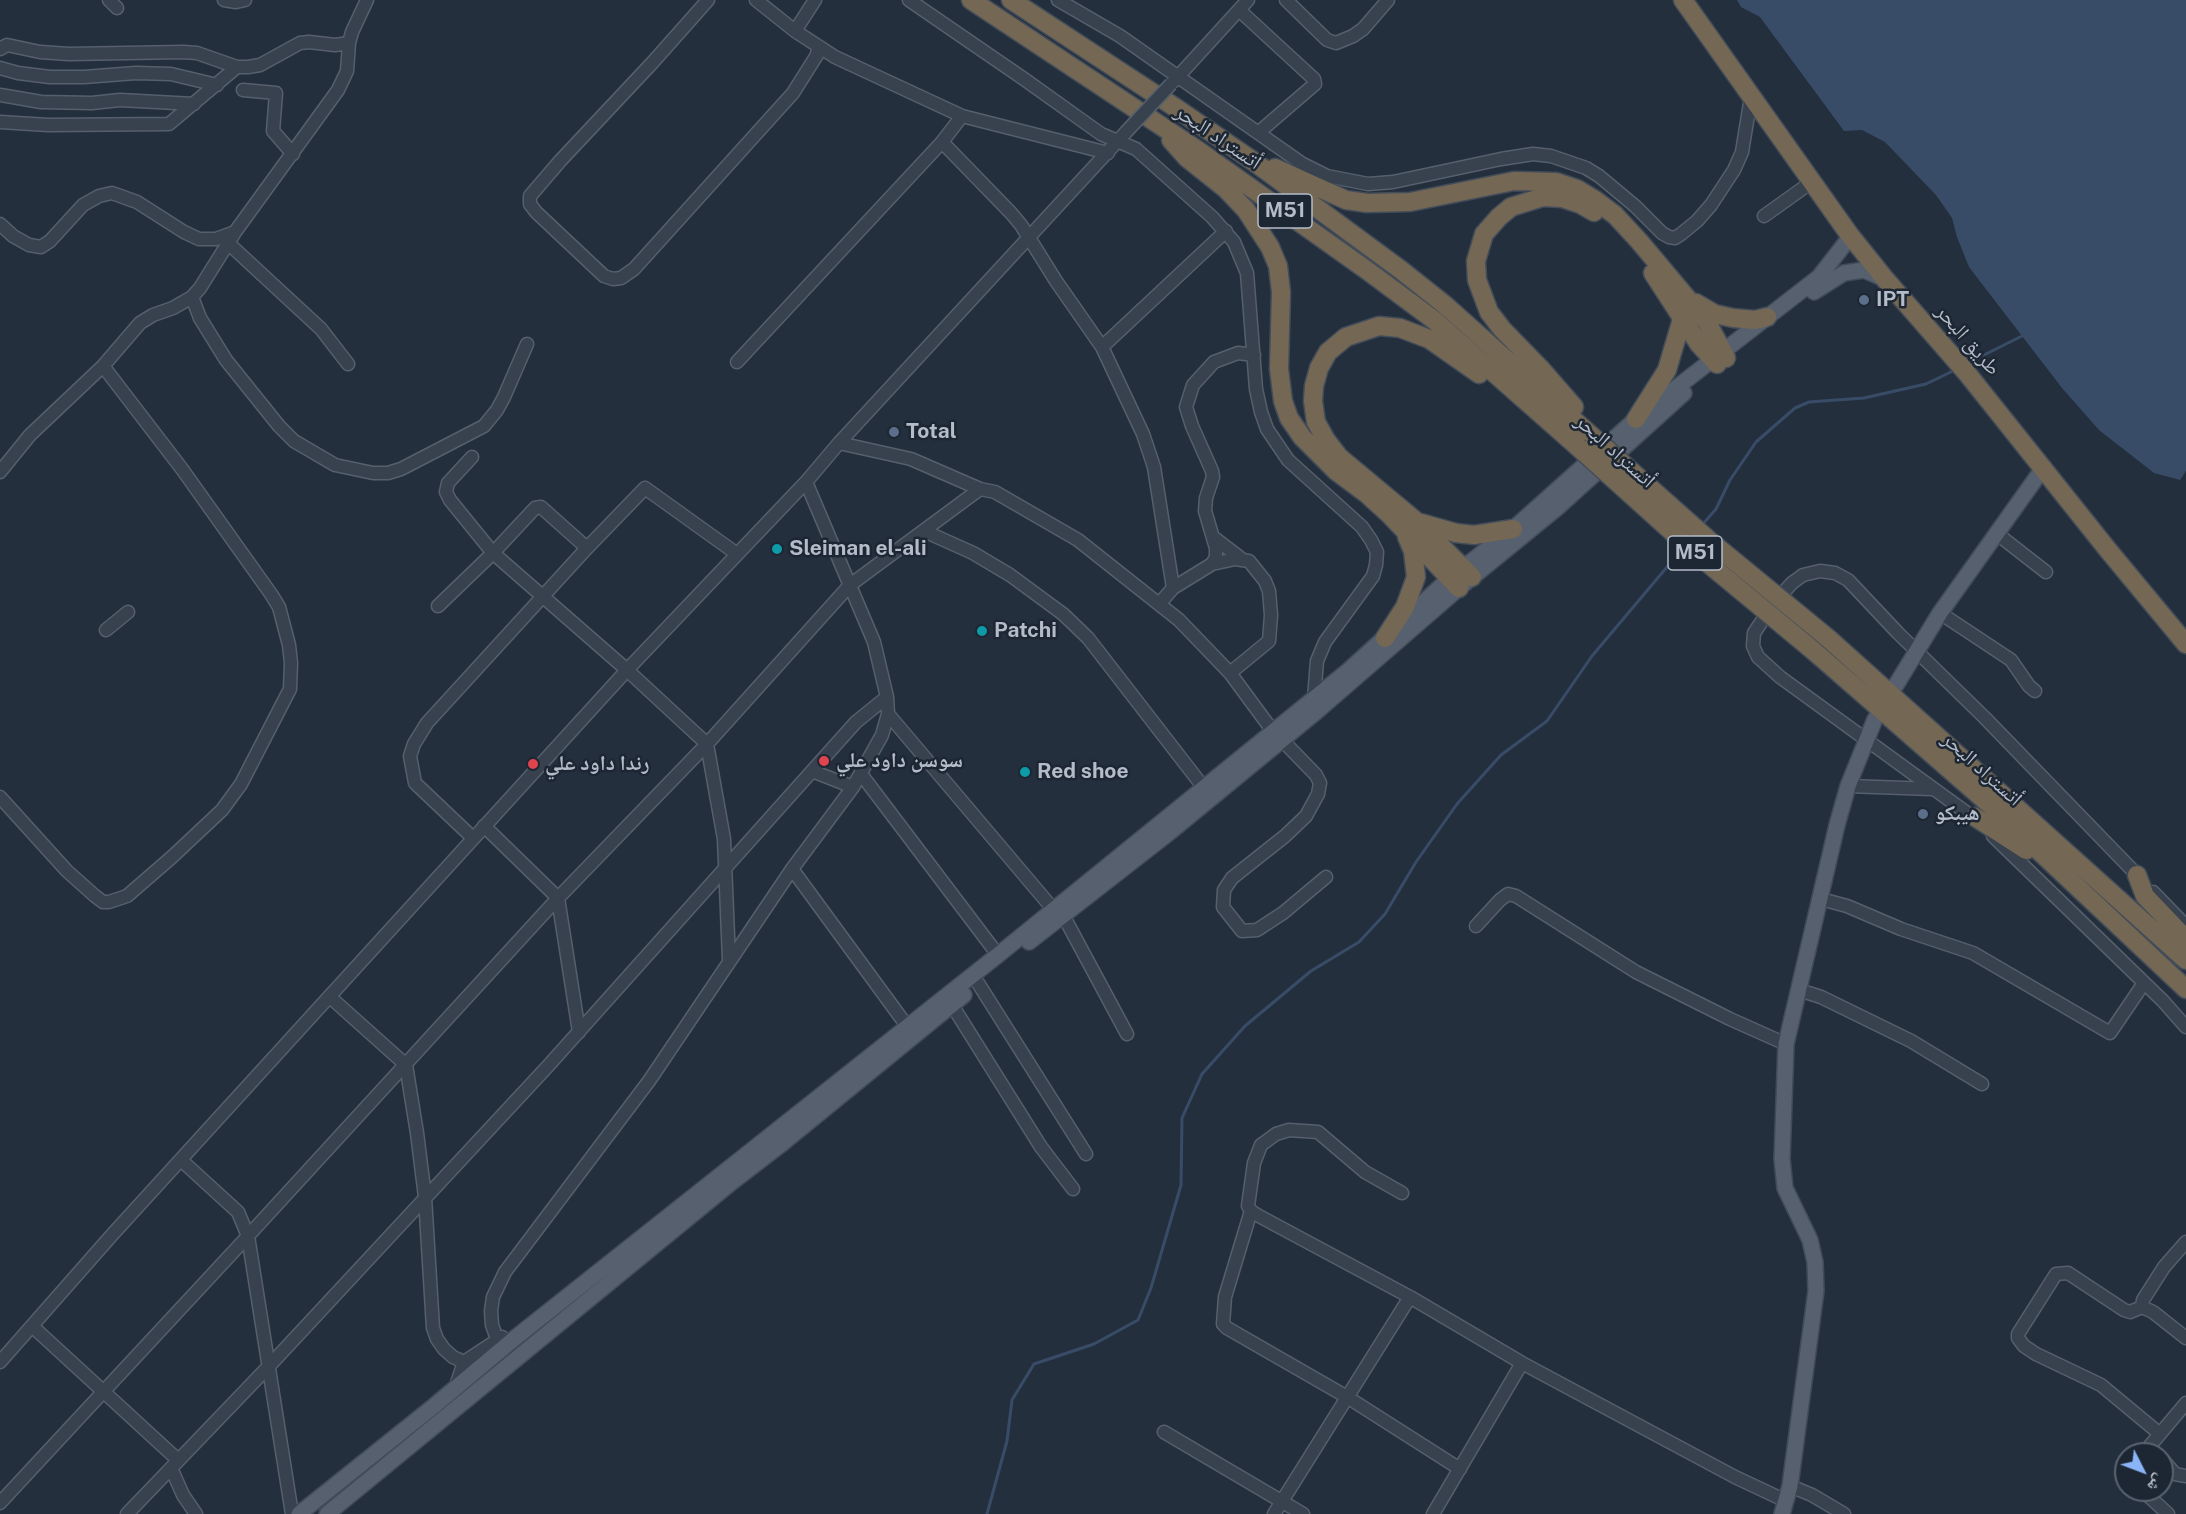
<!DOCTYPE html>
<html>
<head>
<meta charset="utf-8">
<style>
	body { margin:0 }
	#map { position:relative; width:2186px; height:1514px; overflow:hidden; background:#242f3e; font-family:"Public Sans","Noto Naskh Arabic",sans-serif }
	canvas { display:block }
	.north { position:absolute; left:2114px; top:1442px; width:60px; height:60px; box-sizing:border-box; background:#1d2633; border:2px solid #59626f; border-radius:50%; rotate:132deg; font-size:16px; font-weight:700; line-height:24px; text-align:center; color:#b4bcc9 }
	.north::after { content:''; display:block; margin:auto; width:21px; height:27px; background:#8ab4f8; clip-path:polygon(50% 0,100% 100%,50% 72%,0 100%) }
</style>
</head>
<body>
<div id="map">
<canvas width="2186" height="1514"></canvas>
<div class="north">ش</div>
</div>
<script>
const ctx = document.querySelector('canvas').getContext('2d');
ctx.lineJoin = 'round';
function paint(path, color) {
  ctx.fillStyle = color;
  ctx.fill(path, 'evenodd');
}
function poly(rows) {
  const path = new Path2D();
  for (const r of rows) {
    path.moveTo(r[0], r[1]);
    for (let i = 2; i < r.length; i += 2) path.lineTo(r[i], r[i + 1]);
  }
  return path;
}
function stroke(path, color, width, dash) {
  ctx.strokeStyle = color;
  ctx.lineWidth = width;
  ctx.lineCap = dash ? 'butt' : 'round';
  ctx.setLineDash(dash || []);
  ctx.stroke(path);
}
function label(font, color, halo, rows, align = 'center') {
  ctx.font = font + ' "Public Sans","Noto Naskh Arabic",sans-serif';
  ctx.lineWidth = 5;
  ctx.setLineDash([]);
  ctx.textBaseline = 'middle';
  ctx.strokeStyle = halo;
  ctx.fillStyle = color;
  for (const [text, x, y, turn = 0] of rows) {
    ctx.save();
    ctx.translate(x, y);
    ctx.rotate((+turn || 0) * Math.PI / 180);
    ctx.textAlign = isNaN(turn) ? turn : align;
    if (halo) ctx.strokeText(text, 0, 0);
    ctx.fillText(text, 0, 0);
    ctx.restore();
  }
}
const water = poly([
	[1737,0,2186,0,2186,471,2180,480,2154,473,2099,430,2062,388,1969,267,1957,237,1952,218,1936,195,1885,142,1862,130,1844,131,1760,17,1741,7]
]);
const stream = poly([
	[1966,364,2022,336],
	[1702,525,1716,509,1730,480,1756,442,1795,408,1809,402,1864,398,1926,384,1955,370],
	[987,1514,1007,1441,1012,1400,1034,1364,1094,1344,1138,1320,1151,1288,1181,1185,1182,1118,1202,1074,1245,1026,1311,971,1359,942,1385,914,1416,862,1457,804,1501,755,1547,721,1592,656,1683,548]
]);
const minor = poly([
	[109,0,117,8],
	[224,0,236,2,245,0],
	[708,0,653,62,560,161,530,196,530,204,536,212,604,276,613,279,621,278,634,269,793,93,817,55,818,47],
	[756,0,795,31,835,57,962,116,1108,153],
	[909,0,1024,79,1101,134,1136,149,1212,217,1234,242,1247,273,1256,389,1261,412,1267,429,1288,460,1362,527,1371,540,1377,552,1376,565,1373,576,1325,642,1317,661,1314,698],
	[1058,0,1120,36,1301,163,1327,176,1368,184,1393,182,1501,159,1533,154,1551,156,1586,168,1599,176,1635,206,1662,233,1669,237,1675,238,1681,234,1697,221,1711,205,1734,170,1742,152,1751,97],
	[1286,0,1327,40,1336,43,1353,36,1363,29,1388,0],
	[1239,10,1314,79,1315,84,1258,133],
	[795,31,815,0],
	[0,49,7,45,40,52,69,54,183,52,197,53,237,67,248,67,260,65,300,43,309,42,335,45,349,43],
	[0,68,18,73,50,77,84,77,136,73,171,74,217,85],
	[1174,81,1248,0],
	[243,90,276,93,273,131,293,154],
	[0,95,41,102,92,103,120,100,194,104],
	[962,116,942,142,1011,213,1021,225,1056,281,1102,347,1143,434,1154,467,1173,588,1160,603],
	[0,122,48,125,169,124,237,67],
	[1764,216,1813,181],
	[0,224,13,236,29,245,41,247,50,241,83,205,99,196,112,193,137,202,184,232,199,239,216,239,235,232],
	[228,243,321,329,348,364],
	[192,297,200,318,226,360,279,426,294,441,335,465,373,473,388,473,401,469,484,426,497,410,504,397,527,344],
	[1102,347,1226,231],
	[737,362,942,142],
	[839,443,911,459,980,489,995,492,1078,540,1179,620,1230,673,1272,730],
	[0,472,30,435,103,366,140,323,153,315,173,308,192,297,200,288,235,232,338,90,347,71,349,43,352,32,367,0],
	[924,531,973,553,1010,575,1063,614,1088,638,1204,788],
	[1996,533,2046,572],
	[1213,537,1243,560],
	[587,548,541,507,535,508,493,553,627,670,707,744,724,839,729,960],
	[1212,564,1216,557,1216,548,1205,511,1206,498,1213,477,1212,471,1192,426,1186,407,1193,385,1214,362,1238,353,1254,355],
	[1173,588,1212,564,1235,559,1249,561,1265,581,1269,591,1271,615,1269,641,1230,673],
	[438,606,493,553,450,500,446,492,448,483,472,457],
	[1940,613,2011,660,2029,686,2035,691],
	[106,630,128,612],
	[888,714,1053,909],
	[1282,740,1316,775,1320,783,1318,794,1306,816,1285,836,1232,878,1224,890,1223,907,1242,931,1257,930,1283,913,1326,877],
	[812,771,853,787],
	[861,774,998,955],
	[1848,786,1932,789],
	[0,797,67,871,95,896,103,902,109,902,127,896,172,857,222,810,241,784,290,689,291,663,289,645,279,607,271,594,182,469,103,366],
	[1978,821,1780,677,1758,657,1753,646,1754,633,1774,603,1792,583,1803,575,1820,571,1835,573,1848,580,1898,633,1985,718,2141,879],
	[484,826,558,898,579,1032],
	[1993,836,2163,1001,2186,1027],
	[473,838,415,783,410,756,414,744,427,723,587,548,645,488,737,554],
	[792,869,907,1026],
	[2153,892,2186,926],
	[1821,899,1847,906,1901,929,1973,953,2110,1033,2144,983],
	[1063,915,1127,1034],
	[1476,926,1500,900,1508,894,1516,896,1636,972,1730,1019,1786,1044],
	[978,983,1086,1154],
	[1799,990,1821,997,1911,1041,1982,1084],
	[330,997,406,1065,417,1133,425,1197,433,1328,437,1339,444,1349,453,1357,464,1362],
	[952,1005,1041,1147,1073,1189],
	[181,1160,238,1212,248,1236,292,1514],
	[1402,1193,1365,1172,1318,1132,1289,1130,1276,1134,1261,1145,1254,1163,1248,1206,1251,1211,1259,1216,1410,1297,1522,1363,1735,1477,1786,1501],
	[1251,1211,1225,1297,1223,1324,1227,1328,1347,1397,1460,1469],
	[2186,1242,2164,1267,2143,1300,2142,1307,2153,1312,2186,1338],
	[2142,1307,2130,1312,2124,1310,2068,1273,2056,1274,2018,1334,2018,1338,2024,1346,2036,1354,2101,1385,2160,1434],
	[32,1326,178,1460],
	[497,1339,492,1325,491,1311,493,1297,505,1272,649,1081,792,869,853,787,882,735,888,714,887,697,874,642,806,482],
	[0,1362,111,1236,627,670,806,482,839,443,1126,132],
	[456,1386,464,1362,502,1337],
	[1164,1432,1303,1514],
	[2143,1454,2186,1403],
	[2162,1459,2175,1474,2186,1476],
	[171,1468,183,1495,196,1514],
	[1790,1486,1812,1495,1844,1514],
	[2142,1490,2168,1514],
	[0,1503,248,1236,558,898,707,744,850,585,980,489],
	[127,1514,270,1365,548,1066,856,722,887,697],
	[1274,1514,1410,1297],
	[1433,1514,1522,1363]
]);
const major = poly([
	[1814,292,1844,273,1864,270,1885,279],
	[1896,685,1940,613,2044,467],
	[1029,942,1170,832,1316,712,1459,588,1557,508,1684,393],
	[299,1514,434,1406,515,1338,998,955,1349,670,1450,578,1513,529,1636,419,1819,277,1847,241,1849,234],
	[327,1514,732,1182,784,1142,964,995],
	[1782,1514,1790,1486,1816,1291,1815,1262,1810,1240,1785,1188,1782,1159,1786,1044,1837,825,1848,786,1875,719]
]);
const highway = poly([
	[971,0,1199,151,1368,271,1434,320,1578,447],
	[1011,0,1173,106,1253,161,1401,270,1445,305,1594,438],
	[1683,0,1849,234,1885,279,1966,372,2108,550,2186,644],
	[1171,140,1187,158,1226,189,1246,210,1270,247,1278,266,1281,292,1279,369,1283,401,1289,418,1302,437,1336,471,1367,494,1390,515,1459,588],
	[1275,168,1346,200,1367,203,1410,202,1514,181,1556,182,1577,189,1595,200,1615,215,1639,241,1707,322,1726,358],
	[1653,273,1699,344,1717,364],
	[1696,303,1715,314,1733,318,1755,320,1767,317],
	[1574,407,1540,368,1502,329,1489,312,1477,280,1476,261,1484,234,1499,217,1511,207,1543,197,1562,198,1580,204,1594,212],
	[1636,419,1667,370,1682,319],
	[1421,523,1456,533,1474,535,1513,529],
	[1472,577,1417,522,1339,457,1326,440,1316,422,1313,401,1314,386,1319,368,1328,352,1346,337,1379,326,1400,328,1429,339,1479,374],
	[1385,638,1405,607,1416,577,1413,551,1407,537],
	[1829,639,2186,960],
	[1815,652,1988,803,2186,989],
	[1975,817,2026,850],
	[2137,875,2145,896,2186,939]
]);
const minorBridge = poly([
	[1126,132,1171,84]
]);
const highwayBridge = poly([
	[1594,438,1711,542,1829,639],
	[1578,447,1698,555,1815,652]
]);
const markers = [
	[1864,300,6,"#5c6f8a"],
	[894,432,6,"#5c6f8a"],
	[777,549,6,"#0f9aa8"],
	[982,631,6,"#0f9aa8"],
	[824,761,6,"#e0444e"],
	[533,764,6,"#e0444e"],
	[1025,772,6,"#0f9aa8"],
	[1923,814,6,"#5c6f8a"]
];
const shields = [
	[1285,211,54],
	[1695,553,54]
];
const shieldNames = [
	["M51",1285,211],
	["M51",1695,553]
];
const streetNames = [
	["أتستراد البحر",1218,137,34],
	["طريق البحر",1968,340,49],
	["أتستراد البحر",1615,451,42],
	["أتستراد البحر",1982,769,42]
];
const poiNames = [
	["IPT",1876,300],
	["Total",906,432],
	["Sleiman el-ali",789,549],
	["Patchi",994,631],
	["سوسن داود علي",836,761],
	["رندا داود علي",545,764],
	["Red shoe",1037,772],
	["هيبكو",1935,814]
];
paint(water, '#394c67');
stroke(stream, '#394c67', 3);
stroke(minor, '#565f6c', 15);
stroke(major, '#414a57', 18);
stroke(highway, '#434c59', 21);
stroke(minor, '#38414e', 12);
stroke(major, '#56606e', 15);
stroke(highway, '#746855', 18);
stroke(minorBridge, '#565f6c', 15, []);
stroke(highwayBridge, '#434c59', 21, []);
stroke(minorBridge, '#38414e', 12);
stroke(highwayBridge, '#746855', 18);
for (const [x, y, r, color] of markers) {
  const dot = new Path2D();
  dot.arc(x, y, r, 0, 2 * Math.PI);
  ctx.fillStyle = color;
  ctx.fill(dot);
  stroke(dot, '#1d2633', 2);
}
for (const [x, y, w] of shields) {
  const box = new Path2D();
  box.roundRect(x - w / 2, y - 17, w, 34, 4.5);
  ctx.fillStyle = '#1d2633';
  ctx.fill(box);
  stroke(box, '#b4bcc9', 1.5);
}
label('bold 20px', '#b4bcc9', null, shieldNames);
label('21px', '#b4bcc9', '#1d2633', streetNames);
label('bold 21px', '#b4bcc9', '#1d2633', poiNames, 'left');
</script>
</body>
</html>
